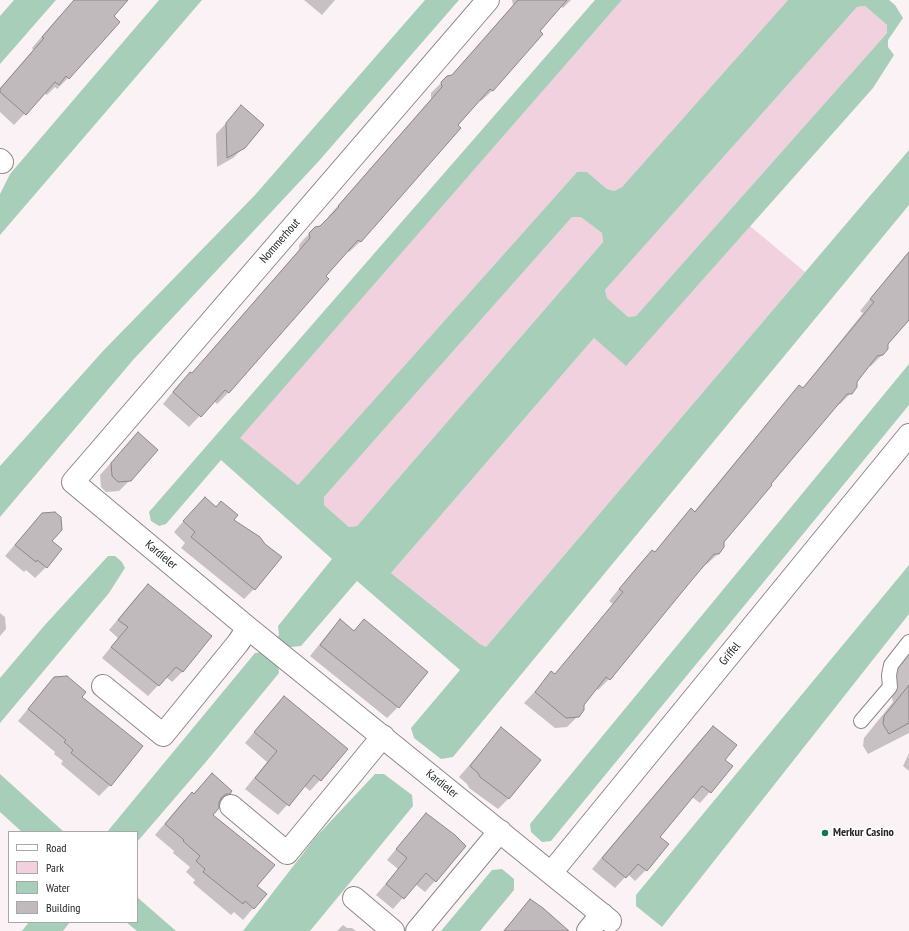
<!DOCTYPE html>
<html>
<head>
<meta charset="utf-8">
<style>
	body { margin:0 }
	#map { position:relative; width:909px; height:931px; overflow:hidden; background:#faf2f5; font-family:"PT Sans Narrow",sans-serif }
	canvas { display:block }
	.legend { position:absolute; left:8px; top:831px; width:130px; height:92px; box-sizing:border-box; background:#fff; border:1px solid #a9a8a8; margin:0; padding:5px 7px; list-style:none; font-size:12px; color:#282526 }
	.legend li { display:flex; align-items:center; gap:8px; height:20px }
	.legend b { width:20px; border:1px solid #a9a8a8 }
</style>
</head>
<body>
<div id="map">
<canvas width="909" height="931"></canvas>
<ul class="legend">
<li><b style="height:5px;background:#fff"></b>Road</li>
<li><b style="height:11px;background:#f2d1df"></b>Park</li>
<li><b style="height:11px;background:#a7ceb9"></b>Water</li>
<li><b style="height:11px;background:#c1babd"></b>Building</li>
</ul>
</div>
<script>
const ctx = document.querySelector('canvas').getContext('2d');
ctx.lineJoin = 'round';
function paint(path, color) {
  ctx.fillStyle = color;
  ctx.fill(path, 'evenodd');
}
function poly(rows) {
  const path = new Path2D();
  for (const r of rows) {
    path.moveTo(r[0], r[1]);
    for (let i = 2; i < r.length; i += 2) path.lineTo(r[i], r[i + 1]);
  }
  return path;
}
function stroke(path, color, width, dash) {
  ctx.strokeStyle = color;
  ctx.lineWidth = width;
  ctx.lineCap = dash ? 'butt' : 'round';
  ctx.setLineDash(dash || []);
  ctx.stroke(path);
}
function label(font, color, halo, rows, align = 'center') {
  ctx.font = font + ' "PT Sans Narrow",sans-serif';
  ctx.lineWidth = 3;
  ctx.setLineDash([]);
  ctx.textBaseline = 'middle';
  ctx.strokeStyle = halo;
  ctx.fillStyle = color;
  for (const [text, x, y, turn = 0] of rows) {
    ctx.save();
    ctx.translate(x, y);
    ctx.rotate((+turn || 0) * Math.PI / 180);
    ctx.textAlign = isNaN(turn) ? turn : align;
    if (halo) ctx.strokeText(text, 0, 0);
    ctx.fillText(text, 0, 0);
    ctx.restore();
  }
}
const green = poly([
	[622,0,788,0,622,187,614,191,607,189,587,172,577,172,298,485,239,438],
	[865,6,887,25,887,33,636,316,628,317,607,298,605,290,857,7],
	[581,216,602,233,603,242,357,526,349,527,324,505,324,497,572,217],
	[750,226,805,272,486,647,480,644,391,573,594,338,626,365]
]);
const water = poly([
	[14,0,56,0,0,64,0,16],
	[159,0,202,0,0,235,0,194,10,174],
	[425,0,459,0,318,162,133,360,0,517,0,466,103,351,255,195],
	[595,0,622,0,240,438,298,485,577,172,587,172,607,189,614,191,622,187,788,0,889,0,895,5,903,18,888,40,888,47,894,55,873,88,626,366,594,338,391,573,480,644,486,647,909,150,909,205,453,757,441,759,414,738,411,728,460,670,357,581,301,646,291,647,278,663,279,673,205,763,137,842,137,832,107,832,255,653,265,652,279,635,278,626,332,559,221,460,166,524,159,526,151,521,149,512],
	[865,6,887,25,887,33,636,316,628,317,607,298,605,290,857,7],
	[572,217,581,217,602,233,603,242,357,526,349,527,324,505,324,497],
	[909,364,909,405,551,841,542,842,531,832,530,824],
	[108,556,115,556,122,562,125,568,109,593,0,723,0,678,44,626],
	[909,565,909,614,662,927,636,906,636,895],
	[0,774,64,832,22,832,0,812],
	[375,774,384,774,412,795,413,806,310,931,243,931,315,838],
	[502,869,514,879,514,890,480,931,441,931,492,870],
	[137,897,176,931,137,931,126,922,137,922],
	[29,922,70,922,63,931,22,931]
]);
const shadow = poly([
	[81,0,127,0,113,16,119,22,68,78,57,89,55,87,47,95,44,93,14,125,0,112,0,88,33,50,32,48,55,21,66,10],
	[304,0,335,0,322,15],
	[512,0,571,0,563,8,561,6,539,31,541,34,492,91,481,101,479,100,360,242,349,252,347,251,325,276,328,279,228,393,217,404,214,401,189,427,163,404,179,384,191,374,299,250,299,245,304,239,315,228,320,227,329,218,328,217,431,99,431,93,447,77,451,76,513,5],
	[241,107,244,147,233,158,217,167,216,134],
	[909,251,909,315,886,342,882,355,871,366,868,366,856,381,851,393,840,404,836,405,723,542,719,553,707,564,704,565,690,580,609,679,598,690,596,688,583,705,578,716,567,727,555,728,524,703,552,673,554,675,613,604,609,601,641,562,652,551,654,553,680,521,691,510,694,512,788,398,799,387,802,389,863,313,860,311],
	[138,433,130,480,119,491,106,492,101,487,100,475],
	[194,509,232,520,254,589,244,599,181,548,185,543,174,532],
	[42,514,51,541,46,567,35,578,26,570,24,572,5,556,31,526],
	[148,585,210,637,182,672,172,682,166,677,148,696,102,658,118,638,109,630,138,595],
	[0,613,5,617,6,629,0,636],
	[340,621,353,632,364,621,427,672,398,707,387,718,310,656,330,631],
	[909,654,909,733,868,754,863,746,864,738,893,702,890,690,893,674,902,661],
	[55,678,110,785,99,796,61,764,63,761,54,754,55,752,18,721,44,689],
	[284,697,320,780,310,791,304,786,278,815,245,789,267,762,245,743,274,708],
	[713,727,724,760,732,767,700,803,692,797,658,837,646,870,635,881,628,874,615,888,592,869,702,738],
	[502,729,509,798,498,809,469,788,467,784,459,777,491,740],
	[909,753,909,771,903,766],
	[212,774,231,791,218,805,212,815,256,886,265,894,243,920,234,912,231,915,193,883,195,880,186,872,190,867,173,853,174,851,155,835,181,804,192,793,193,794],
	[426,815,435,881,425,892,415,884,393,909,376,895,398,869,387,860,416,825],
	[531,901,568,931,503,931],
	[343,925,347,928,352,928,356,931,337,931]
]);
const building = poly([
	[74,0,128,0,114,16,120,22,112,31,69,79,66,76,59,85,55,82,26,115,0,92,0,89,44,38,42,37,74,0],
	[518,0,567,0,540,31,543,34,493,91,490,89,458,125,461,128,361,242,358,240,326,276,329,279,229,393,225,390,201,417,173,392,190,372,192,373,310,238,309,233,315,227,320,226,339,207,338,206,442,87,441,82,447,76,452,75,518,0],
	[241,105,264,125,245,148,227,158,226,123,241,105],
	[909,252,909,320,888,344,888,349,883,355,877,356,857,382,857,387,852,394,847,394,771,484,772,485,724,542,724,547,719,554,714,554,691,581,610,680,606,677,584,705,584,710,579,717,566,718,535,692,551,671,555,674,623,592,619,589,652,550,655,552,691,508,695,512,799,385,803,388,874,302,870,299,909,252],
	[138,432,158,450,131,481,118,482,112,476,111,463,138,432],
	[205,497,216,507,221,501,238,515,234,520,260,537,265,544,282,557,255,590,191,537,195,532,183,521,205,497],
	[55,512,61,517,62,530,52,541,62,549,47,568,37,560,36,562,15,545,42,513,55,512],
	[148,584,212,636,183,672,176,667,159,686,111,647,128,627,118,620,148,584],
	[340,619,354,631,364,619,428,672,399,708,320,645,340,619],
	[67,676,86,692,82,697,143,746,111,786,71,753,73,750,64,742,66,740,28,709,54,677,67,676],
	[909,685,909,723,889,734,883,724,884,716,909,685],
	[284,696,348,749,321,781,314,775,289,806,255,778,277,751,254,732,284,696],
	[713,726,737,745,725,760,733,766,711,793,702,786,660,837,669,844,647,871,638,864,626,878,602,858,713,726],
	[501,727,541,760,509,799,480,777,478,773,470,766,501,727],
	[212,773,232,791,230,794,226,794,221,798,219,803,219,808,213,815,275,865,257,886,267,894,254,909,245,901,243,904,203,872,205,869,196,861,200,856,183,841,184,840,165,824,192,792,194,794,212,773],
	[426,813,455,835,466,846,436,882,426,873,404,899,386,884,407,858,396,849,426,813],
	[530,899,543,908,569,931,504,931,530,899]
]);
const lane = poly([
	[861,721,890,687,889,675,891,665,909,642]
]);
const street = poly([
	[488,0,73,482,248,628,610,921],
	[0,160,2,162],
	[103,686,163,735,238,643,248,628],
	[231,806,287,853,383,736],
	[551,873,909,435],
	[354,898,393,931],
	[417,931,500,831],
	[588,931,602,914]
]);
const markers = [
	[825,833,4,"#107952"]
];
const streetNames = [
	["Nommerhout",280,241,-49],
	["Kardieler",161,555,40],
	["Griffel",730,654,-51],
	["Kardieler",442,784,39]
];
const poiNames = [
	["Merkur Casino",833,833]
];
paint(green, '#f2d1df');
paint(water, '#a7ceb9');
paint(shadow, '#0003');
paint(building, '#c1babd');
stroke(building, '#8e878a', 1);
stroke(lane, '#8f878a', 16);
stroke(street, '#8f878a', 24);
stroke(lane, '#fff', 14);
stroke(street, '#fff', 22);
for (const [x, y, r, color] of markers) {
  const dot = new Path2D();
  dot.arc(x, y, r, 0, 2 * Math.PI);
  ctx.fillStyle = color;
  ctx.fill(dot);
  stroke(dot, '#fff', 1.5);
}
label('12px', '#282526', '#fff', streetNames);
label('bold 12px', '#282526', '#fff', poiNames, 'left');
</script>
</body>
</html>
